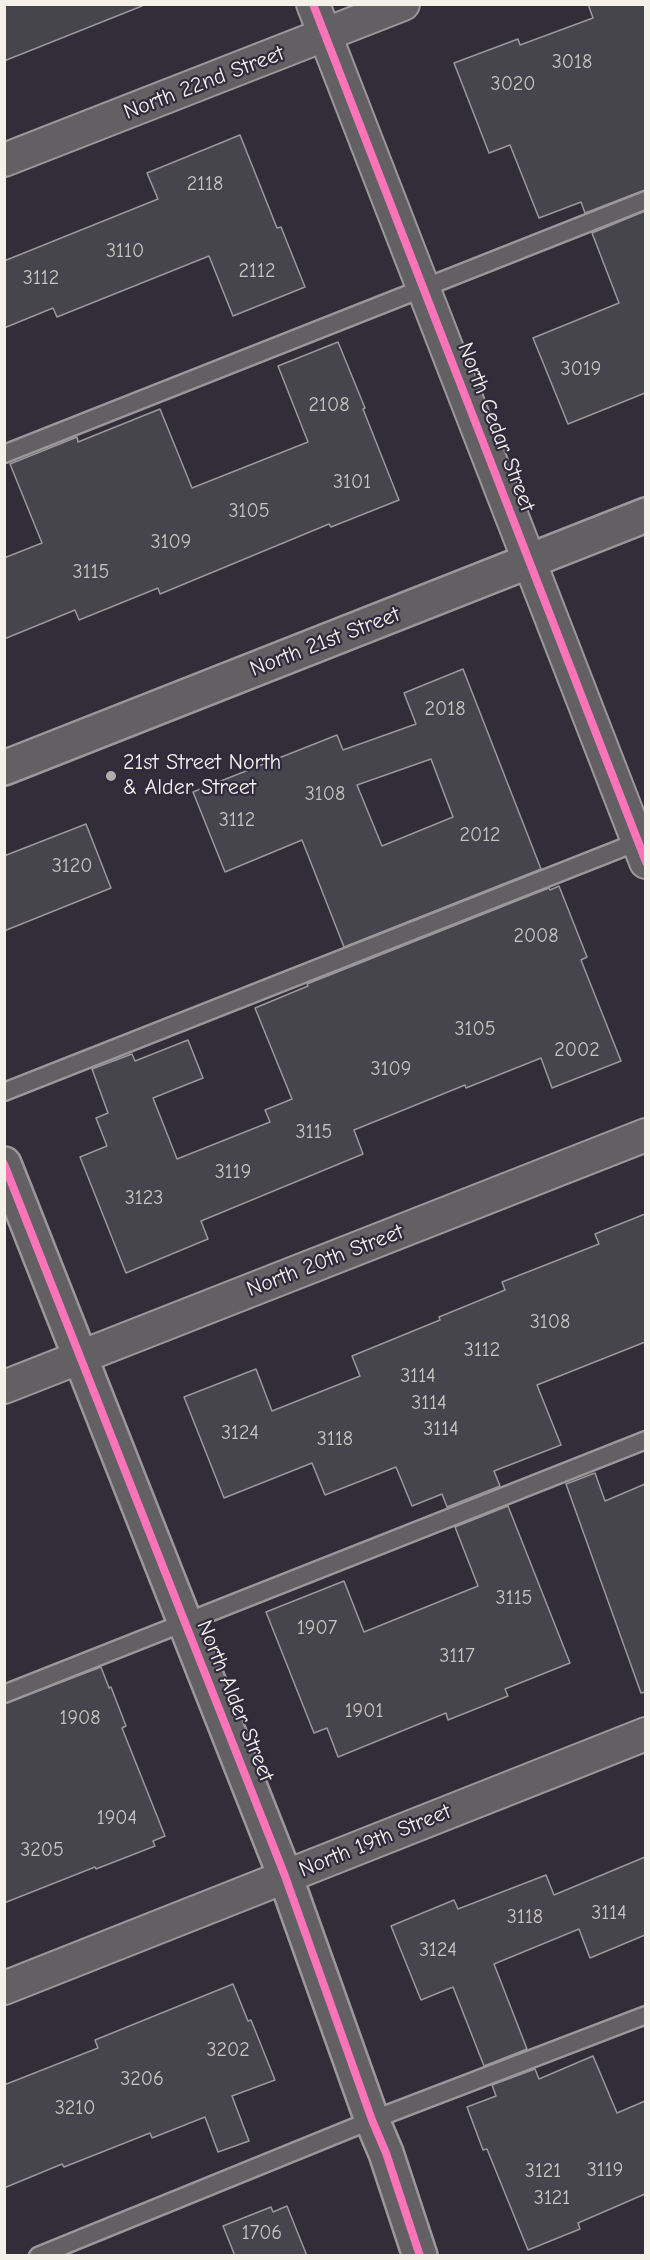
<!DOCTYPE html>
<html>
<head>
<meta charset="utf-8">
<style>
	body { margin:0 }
	#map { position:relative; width:650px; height:2260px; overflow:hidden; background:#312e39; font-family:"Comic Neue",sans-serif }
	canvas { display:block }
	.frame { position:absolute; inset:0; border:6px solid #f4f1e8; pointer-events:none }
</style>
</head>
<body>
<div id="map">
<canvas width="650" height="2260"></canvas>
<div class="frame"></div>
</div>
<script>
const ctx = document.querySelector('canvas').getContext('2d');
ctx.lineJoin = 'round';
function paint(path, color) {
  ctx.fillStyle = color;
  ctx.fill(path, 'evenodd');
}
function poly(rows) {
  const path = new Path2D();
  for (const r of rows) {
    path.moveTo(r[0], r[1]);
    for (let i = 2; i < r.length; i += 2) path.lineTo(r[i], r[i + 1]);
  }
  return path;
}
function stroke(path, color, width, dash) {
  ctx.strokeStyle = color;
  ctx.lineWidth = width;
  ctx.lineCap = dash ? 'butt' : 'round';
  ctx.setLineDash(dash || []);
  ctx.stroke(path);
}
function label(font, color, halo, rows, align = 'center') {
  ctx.font = font + ' "Comic Neue",sans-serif';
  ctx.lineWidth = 4.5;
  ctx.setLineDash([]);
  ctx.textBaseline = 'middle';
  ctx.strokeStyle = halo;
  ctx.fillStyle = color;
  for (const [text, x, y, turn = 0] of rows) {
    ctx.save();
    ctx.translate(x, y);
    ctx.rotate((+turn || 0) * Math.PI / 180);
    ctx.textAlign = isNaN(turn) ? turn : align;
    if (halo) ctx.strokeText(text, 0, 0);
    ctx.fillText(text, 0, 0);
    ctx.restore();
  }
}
const building = poly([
	[4,4,142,4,142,6,4,61,4,4],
	[588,4,645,4,645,190,585,213,581,202,539,218,510,145,489,153,454,63,518,39,520,45,593,18,588,4],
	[240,135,277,228,281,227,305,287,233,316,209,256,57,317,53,308,4,328,4,261,158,199,147,173,240,135],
	[645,211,645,393,568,424,533,338,619,303,592,233,645,211],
	[338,342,365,408,363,409,399,500,331,527,329,524,160,594,158,588,79,620,75,610,4,639,4,558,42,543,10,464,77,437,78,442,160,409,192,488,308,442,278,366,338,342],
	[463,669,541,869,344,947,302,840,225,872,193,792,337,735,343,750,416,724,404,693,463,669],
	[431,759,453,817,382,846,357,785,431,759],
	[86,824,111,888,4,931,4,856,86,824],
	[559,886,587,957,581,960,621,1061,552,1088,541,1058,466,1088,465,1085,354,1130,363,1154,201,1221,208,1239,126,1273,80,1157,107,1146,96,1118,108,1113,92,1069,132,1054,135,1061,188,1040,203,1078,153,1098,177,1159,270,1122,265,1110,292,1099,255,1008,308,986,307,984,549,888,550,890,559,886],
	[645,1214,645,1342,537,1385,561,1445,494,1471,500,1486,447,1507,442,1494,412,1506,396,1467,325,1495,312,1463,224,1498,184,1397,256,1369,272,1411,360,1376,352,1356,440,1320,439,1317,505,1290,502,1282,599,1244,595,1234,645,1214],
	[595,1473,605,1501,645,1484,645,1692,641,1693,566,1484,595,1473],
	[508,1506,570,1663,505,1689,508,1696,448,1720,446,1713,338,1757,327,1728,314,1733,266,1612,344,1581,364,1632,478,1586,455,1527,508,1506],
	[101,1667,109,1688,111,1687,126,1726,122,1728,165,1836,153,1841,155,1846,96,1869,95,1867,4,1903,4,1704,101,1667],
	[645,1857,645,1935,590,1958,579,1929,494,1964,527,2049,484,2066,453,1987,421,2000,391,1926,454,1900,458,1909,546,1875,554,1895,645,1857],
	[233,1984,248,2021,251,2020,275,2080,232,2096,249,2141,218,2152,205,2117,152,2138,150,2133,64,2167,62,2164,4,2188,4,2085,98,2048,95,2040,233,1984],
	[593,2056,617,2113,645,2101,645,2194,578,2223,580,2229,528,2250,487,2149,483,2150,467,2107,496,2096,492,2085,535,2069,539,2079,593,2056],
	[287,2206,307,2256,235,2256,223,2226,271,2207,273,2212,287,2206]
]);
const lane = poly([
	[4,454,646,200],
	[4,1092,645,839],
	[4,1694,646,1440],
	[38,2256,372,2120,646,2015]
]);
const street = poly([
	[313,4,646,862],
	[4,160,403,4],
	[4,1387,646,1135],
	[4,1988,646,1734]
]);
const secondary = poly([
	[4,768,646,515],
	[4,1164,285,1876,372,2120,386,2153,420,2256]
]);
const cycleway = poly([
	[313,4,646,862],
	[4,1164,285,1876,372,2120,386,2153,420,2256]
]);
const markers = [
	[111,776,6,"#b0adab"]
];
const numberNames = [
	["3018",572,62],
	["3020",513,84],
	["2118",205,184],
	["3110",125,251],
	["2112",257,271],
	["3112",41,278],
	["3019",581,369],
	["2108",329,405],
	["3101",352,482],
	["3105",249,511],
	["3109",171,542],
	["3115",91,572],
	["2018",445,709],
	["3108",325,794],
	["3112",237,820],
	["2012",480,835],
	["3120",72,866],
	["2008",536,936],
	["3105",475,1029],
	["2002",577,1050],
	["3109",391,1069],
	["3115",314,1132],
	["3119",233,1172],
	["3123",144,1198],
	["3108",550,1322],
	["3112",482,1350],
	["3114",418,1376],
	["3114",429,1403],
	["3114",441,1429],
	["3124",240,1433],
	["3118",335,1439],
	["3115",514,1598],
	["1907",317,1628],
	["3117",457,1656],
	["1901",364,1711],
	["1908",80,1718],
	["1904",117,1818],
	["3205",42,1850],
	["3114",609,1913],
	["3118",525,1917],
	["3124",438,1950],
	["3202",228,2050],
	["3206",142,2079],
	["3210",75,2108],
	["3119",605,2170],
	["3121",543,2171],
	["3121",552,2198],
	["1706",262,2233]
];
const streetNames = [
	["North 22nd Street",204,83,-21],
	["North Cedar Street",496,427,69],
	["North 21st Street",325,642,-21],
	["North 20th Street",325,1261,-21],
	["North Alder Street",235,1701,68],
	["North 19th Street",375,1841,-22]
];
const poiNames = [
	["21st Street North",123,763],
	["& Alder Street",123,788]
];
paint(building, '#46444c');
stroke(building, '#9a989b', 1.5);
stroke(lane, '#9a989b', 21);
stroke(street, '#9a989b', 36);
stroke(secondary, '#9a989b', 38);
stroke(lane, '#626063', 16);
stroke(street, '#626063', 32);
stroke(secondary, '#626063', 33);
stroke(cycleway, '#fb73b8', 8);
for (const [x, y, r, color] of markers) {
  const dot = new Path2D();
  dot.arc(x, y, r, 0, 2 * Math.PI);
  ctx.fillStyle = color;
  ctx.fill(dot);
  stroke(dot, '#2f2a3d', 2);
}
label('20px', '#c8c6c1', null, numberNames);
label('22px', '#f4f1e8', '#2f2a3d', streetNames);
label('22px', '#f4f1e8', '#2f2a3d', poiNames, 'left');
</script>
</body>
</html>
